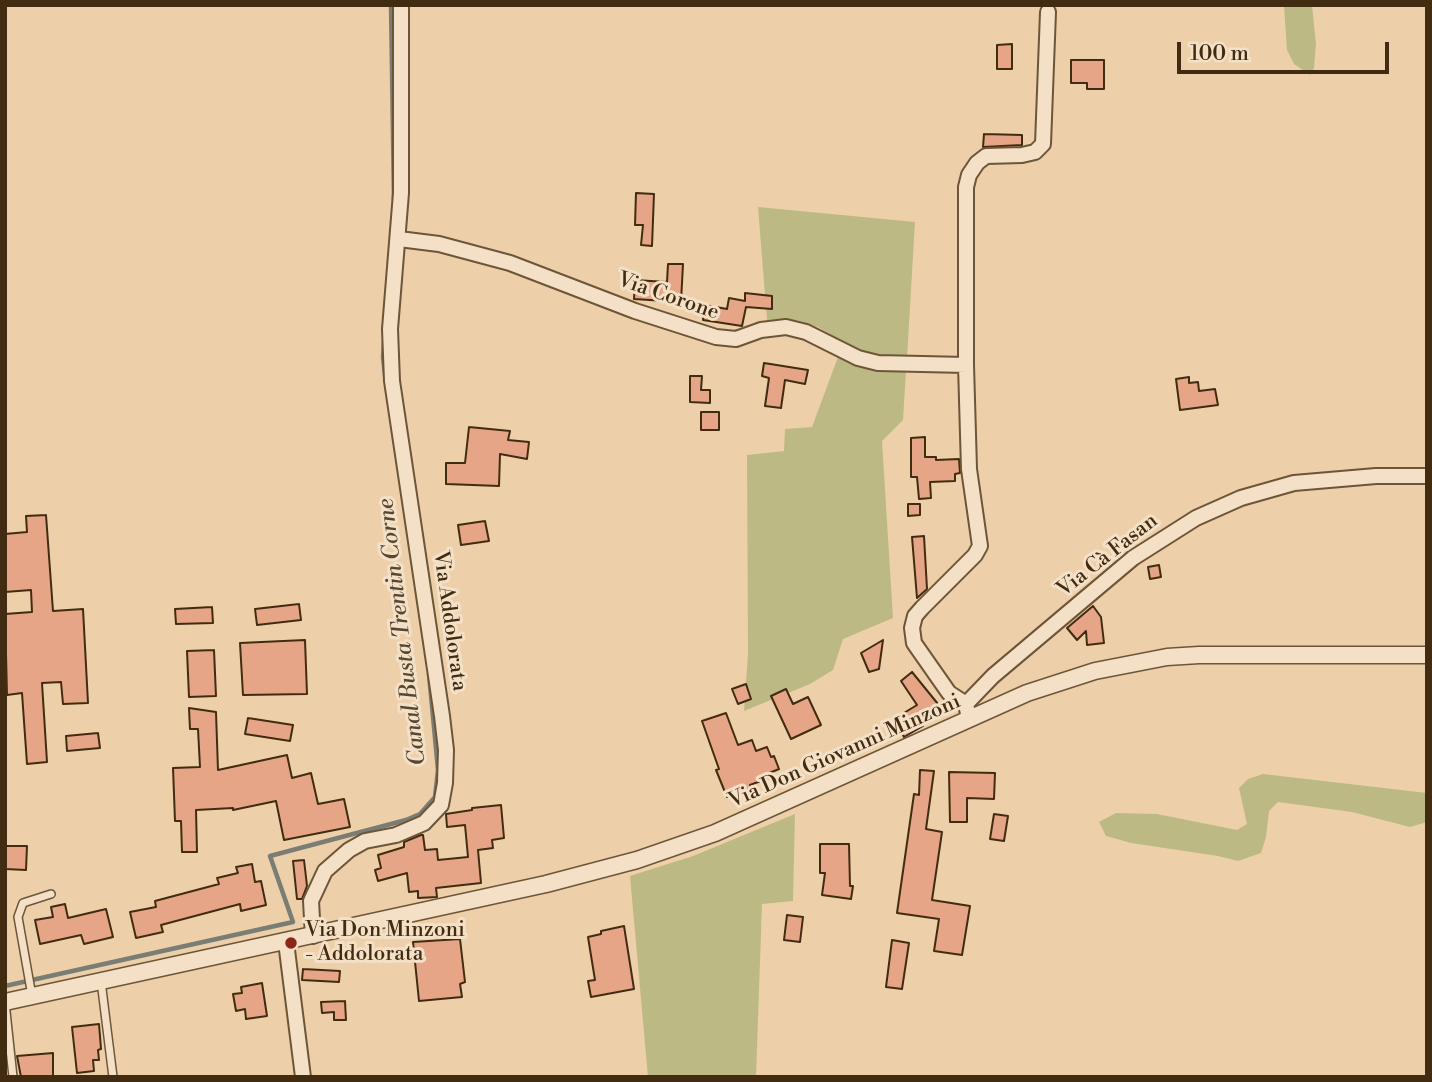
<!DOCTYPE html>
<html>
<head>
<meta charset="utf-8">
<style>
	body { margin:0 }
	#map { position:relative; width:1432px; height:1082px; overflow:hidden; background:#edd0a9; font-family:"Libre Bodoni",serif }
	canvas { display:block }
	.frame { position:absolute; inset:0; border:7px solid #422c11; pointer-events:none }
	.scale { position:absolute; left:1177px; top:42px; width:212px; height:32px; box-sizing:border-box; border:4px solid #422c11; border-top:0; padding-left:9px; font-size:21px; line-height:24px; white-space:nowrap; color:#422c11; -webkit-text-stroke:5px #f3e0c7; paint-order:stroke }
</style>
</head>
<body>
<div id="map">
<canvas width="1432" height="1082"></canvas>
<div class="frame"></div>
<div class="scale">100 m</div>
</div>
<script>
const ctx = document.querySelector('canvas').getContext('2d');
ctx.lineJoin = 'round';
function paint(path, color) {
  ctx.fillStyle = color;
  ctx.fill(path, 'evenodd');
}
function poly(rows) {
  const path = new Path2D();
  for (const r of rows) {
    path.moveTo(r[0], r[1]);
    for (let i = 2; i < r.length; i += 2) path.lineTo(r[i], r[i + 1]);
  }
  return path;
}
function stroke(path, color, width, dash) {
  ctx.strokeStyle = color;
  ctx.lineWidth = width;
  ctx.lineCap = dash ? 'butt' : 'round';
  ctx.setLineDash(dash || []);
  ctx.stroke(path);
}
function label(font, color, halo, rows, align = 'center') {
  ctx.font = font + ' "Libre Bodoni",serif';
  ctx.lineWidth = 6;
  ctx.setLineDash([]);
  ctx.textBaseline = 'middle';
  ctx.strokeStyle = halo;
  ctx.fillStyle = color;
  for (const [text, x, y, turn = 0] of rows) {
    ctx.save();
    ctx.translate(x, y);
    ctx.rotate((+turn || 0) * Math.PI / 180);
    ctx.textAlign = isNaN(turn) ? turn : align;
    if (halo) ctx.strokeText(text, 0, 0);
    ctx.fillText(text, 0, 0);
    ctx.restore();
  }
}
const green = poly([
	[1284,5,1312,5,1316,44,1314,68,1310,75,1294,64,1287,50],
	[758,207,915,222,907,358,872,356,860,352,818,327,790,319,767,320],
	[838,357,869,368,906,370,903,420,882,441,893,618,843,639,833,670,810,684,744,711,748,653,747,455,784,451,785,429,812,427],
	[1263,774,1427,793,1427,822,1410,827,1352,812,1278,802,1269,811,1266,837,1261,853,1238,861,1218,856,1131,843,1106,836,1099,822,1116,813,1157,814,1237,830,1247,824,1239,788,1248,779],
	[795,814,793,901,762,904,756,1077,648,1077,630,876,693,856]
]);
const stream = poly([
	[391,5,394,200],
	[384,342,383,357,385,375],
	[5,986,293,922,270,856,406,820,420,814,435,797,438,770,429,674]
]);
const building = poly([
	[1012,44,1012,69,997,69,997,45,1012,44],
	[1071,60,1104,60,1104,89,1087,89,1087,83,1071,83,1071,60],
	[984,134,1022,135,1022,145,983,147,984,134],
	[636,193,654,194,652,246,641,245,643,225,635,225,636,193],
	[668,264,683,264,681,302,634,299,635,280,667,282,668,264],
	[745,293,772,296,772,309,746,307,742,326,703,320,705,305,727,309,729,298,745,301,745,293],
	[764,363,808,370,805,384,785,380,781,408,765,406,769,378,762,376,764,363],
	[690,376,702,376,701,390,710,390,710,403,690,402,690,376],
	[1189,377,1189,383,1198,382,1199,391,1215,389,1218,405,1180,410,1176,379,1189,377],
	[701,412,719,412,719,430,701,430,701,412],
	[469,427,510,431,508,440,529,442,527,459,500,454,499,486,446,484,446,463,465,463,469,427],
	[925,437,925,457,936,457,936,460,959,459,960,473,955,474,955,481,930,482,931,498,919,499,917,477,911,477,911,438,925,437],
	[908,504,920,504,920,515,908,516,908,504],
	[46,515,53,611,83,609,88,703,63,704,61,682,42,683,47,762,27,764,22,693,7,695,5,614,32,612,31,590,5,592,5,534,27,532,26,516,46,515],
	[485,521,489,541,461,545,458,525,485,521],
	[924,536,927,589,917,598,912,537,924,536],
	[1159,565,1161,577,1150,579,1148,567,1159,565],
	[299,604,301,620,257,625,255,609,299,604],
	[1093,606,1101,617,1104,643,1087,645,1086,631,1077,640,1067,628,1093,606],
	[212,607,213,623,176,624,175,609,212,607],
	[305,640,307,694,243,695,240,643,305,640],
	[883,640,879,669,869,672,861,653,883,640],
	[214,650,216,696,189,697,187,651,214,650],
	[912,672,938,704,919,719,923,726,904,737,894,719,917,705,901,681,912,672],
	[746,684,751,699,738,704,732,689,746,684],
	[786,689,793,704,808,697,821,725,791,739,771,696,786,689],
	[189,708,216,712,218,770,287,755,292,778,311,773,318,804,344,799,350,827,284,840,276,801,233,810,233,808,196,810,197,852,182,852,181,821,175,821,173,768,200,767,198,729,190,729,189,708],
	[726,713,738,745,752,740,756,751,767,747,771,757,774,756,779,769,767,774,769,778,750,785,751,788,727,797,716,770,719,769,702,721,726,713],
	[248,718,293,725,290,741,245,734,248,718],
	[98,733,100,748,67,751,66,736,98,733],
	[920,770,934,771,926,829,942,832,932,900,970,906,962,955,934,951,939,919,897,913,914,794,919,795,920,770],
	[949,772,995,773,994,799,967,798,967,822,950,822,949,772],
	[501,805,504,838,492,840,493,848,478,850,481,883,436,888,437,897,418,898,418,891,409,892,407,873,378,881,375,870,381,868,378,855,404,847,404,842,421,835,423,835,425,850,437,849,438,860,468,857,465,825,447,827,446,814,472,810,472,808,501,805],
	[994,814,1008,816,1004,841,990,839,994,814],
	[820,844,849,844,850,886,853,886,851,899,822,895,825,873,820,873,820,844],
	[5,846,27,846,26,870,5,869,5,846],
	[304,860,307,886,302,899,297,899,293,861,304,860],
	[252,864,255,882,261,881,266,905,241,911,240,904,161,925,163,932,136,938,130,912,156,907,155,901,219,884,217,878,238,873,236,867,252,864],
	[65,904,68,918,106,909,113,937,84,944,81,935,40,944,35,920,53,917,51,907,65,904],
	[787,915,803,917,800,942,784,940,787,915],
	[624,926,634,989,591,997,588,981,595,980,588,937,601,934,601,931,624,926],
	[460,939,465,982,460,984,462,997,419,1001,413,942,460,939],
	[892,940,909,943,902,989,886,987,892,940],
	[303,969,340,971,339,982,302,980,303,969],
	[262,983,267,1016,246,1019,245,1009,236,1011,233,994,242,993,241,987,262,983],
	[345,1001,346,1020,334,1020,334,1012,322,1013,321,1002,345,1001],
	[99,1024,101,1049,98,1050,99,1060,93,1060,94,1071,77,1073,72,1027,99,1024],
	[53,1053,53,1077,21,1077,17,1056,53,1053]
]);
const service = poly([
	[101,981,113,1077],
	[32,996,18,917,23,903,51,894],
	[5,1002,13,1077]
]);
const minor = poly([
	[399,239,439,244,510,263,635,311,716,337,736,339,761,330,786,327,806,332,858,358,878,363,966,365,969,469,980,546,975,555,922,608,915,616,912,628,914,643,949,693,966,704,969,719],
	[966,365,966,187,969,175,977,163,986,156,1022,155,1035,152,1043,144,1048,12],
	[966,704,993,676,1133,558,1196,518,1241,498,1294,483,1376,476,1427,476],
	[313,936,311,901,325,871,349,850,365,841,396,835,424,823,441,805,445,783,446,750,442,716,392,381,390,329,401,193,401,5],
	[286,942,303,1077]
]);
const tertiary = poly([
	[5,1002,546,884,637,860,715,833,1027,693,1095,671,1167,657,1199,655,1427,655]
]);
const markers = [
	[291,943,7,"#8f2418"]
];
const streetNames = [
	["Via Corone",668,297,19],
	["Via Cà Fasan",1108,556,-38],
	["Via Addolorata",449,621,82],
	["Via Don Giovanni Minzoni",845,752,-24]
];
const poiNames = [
	["Via Don Minzoni",305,931],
	["- Addolorata",305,955]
];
const waterNames = [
	["Canal Busta Trentin Corne",403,632,-97]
];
paint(green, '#bdb985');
stroke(stream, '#7a7d73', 4.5);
paint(building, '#e6a586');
stroke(building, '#422c11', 2);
stroke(service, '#6d5537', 10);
stroke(minor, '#6d5537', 18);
stroke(tertiary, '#6d5537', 19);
stroke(service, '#f3e0c7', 7);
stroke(minor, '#f3e0c7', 14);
stroke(tertiary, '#f3e0c7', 16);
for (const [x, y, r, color] of markers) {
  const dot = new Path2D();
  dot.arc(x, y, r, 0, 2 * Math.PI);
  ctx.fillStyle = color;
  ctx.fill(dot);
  stroke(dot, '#f3e0c7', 2.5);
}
label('21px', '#422c11', '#f3e0c7', streetNames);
label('21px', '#422c11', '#f3e0c7', poiNames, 'left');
label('italic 23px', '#554732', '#f3e0c7', waterNames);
</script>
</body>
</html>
